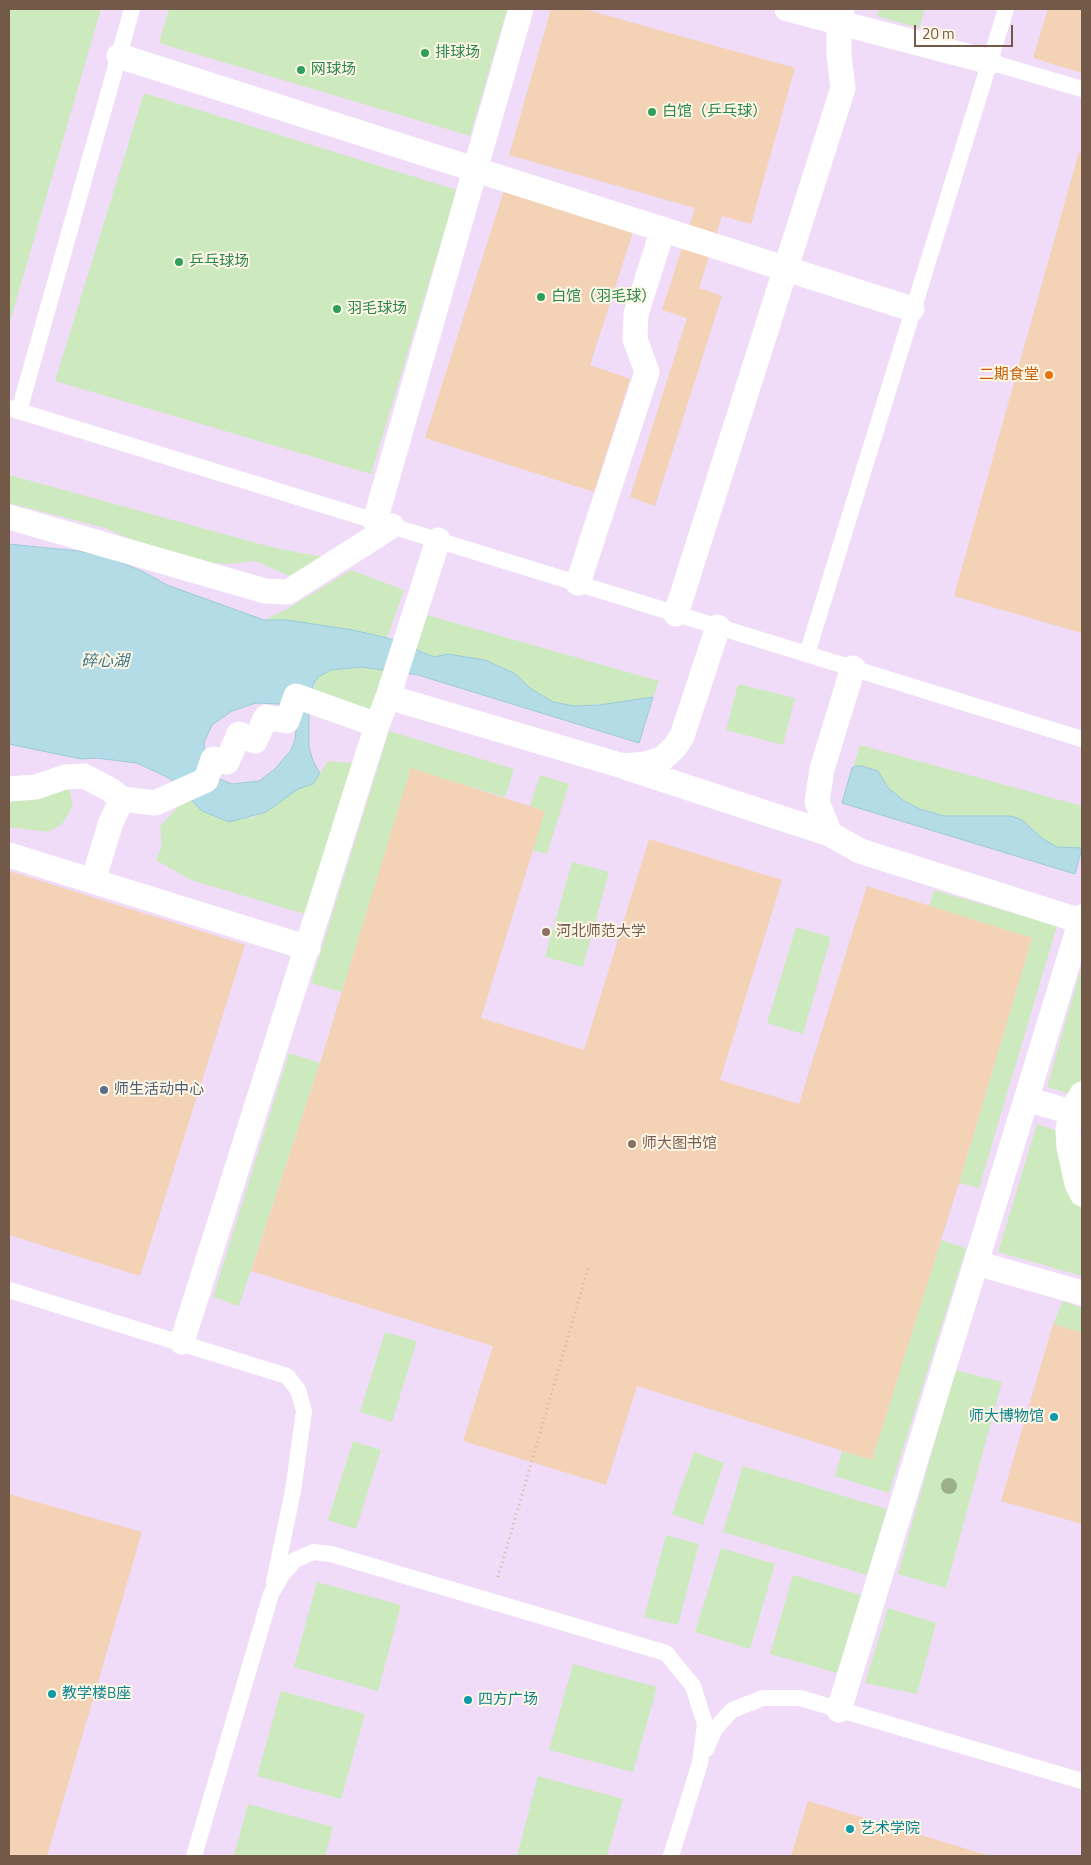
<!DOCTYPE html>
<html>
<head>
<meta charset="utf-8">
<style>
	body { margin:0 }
	#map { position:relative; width:1091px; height:1865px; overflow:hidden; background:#fdf3df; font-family:"Titillium Web",sans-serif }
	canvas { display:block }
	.frame { position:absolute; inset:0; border:10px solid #735947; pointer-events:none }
	.scale { position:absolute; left:914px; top:25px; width:99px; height:22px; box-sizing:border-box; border:2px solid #735947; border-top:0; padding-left:6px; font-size:15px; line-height:18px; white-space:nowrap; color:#735947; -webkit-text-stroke:4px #fff7e6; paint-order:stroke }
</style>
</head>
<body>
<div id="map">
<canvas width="1091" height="1865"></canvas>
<div class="frame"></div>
<div class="scale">20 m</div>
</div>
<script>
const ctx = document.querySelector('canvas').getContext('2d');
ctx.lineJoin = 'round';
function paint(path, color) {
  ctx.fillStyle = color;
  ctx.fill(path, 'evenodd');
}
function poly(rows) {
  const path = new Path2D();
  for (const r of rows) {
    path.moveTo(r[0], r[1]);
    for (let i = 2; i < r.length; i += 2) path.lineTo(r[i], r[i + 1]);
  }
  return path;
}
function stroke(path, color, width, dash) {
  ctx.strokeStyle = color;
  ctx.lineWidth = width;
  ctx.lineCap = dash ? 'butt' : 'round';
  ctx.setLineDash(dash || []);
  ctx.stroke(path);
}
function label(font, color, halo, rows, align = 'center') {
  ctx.font = font + ' "Titillium Web","Noto Sans SC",sans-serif';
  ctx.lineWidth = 4;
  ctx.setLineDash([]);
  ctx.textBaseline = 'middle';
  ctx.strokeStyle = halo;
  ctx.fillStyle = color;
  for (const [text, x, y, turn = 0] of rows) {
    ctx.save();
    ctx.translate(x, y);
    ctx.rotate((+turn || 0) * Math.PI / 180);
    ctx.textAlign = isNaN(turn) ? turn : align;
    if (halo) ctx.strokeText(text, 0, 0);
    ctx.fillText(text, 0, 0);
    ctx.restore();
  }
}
const education = poly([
	[9,9,1082,9,1082,1856,9,1856]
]);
const green = poly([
	[9,9,101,9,9,325],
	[169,9,507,9,470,136,159,43],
	[879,9,925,9,919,28,877,16],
	[144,93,457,190,371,474,55,381],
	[9,475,275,548,329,558,299,580,255,561,230,564,202,562,145,546,105,528,9,503],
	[351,570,404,590,387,638,328,626,287,620,264,620,287,609],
	[427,615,659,681,653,697,647,699,619,703,574,706,553,702,530,688,514,673,496,664,448,654,434,657,416,649],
	[362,667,384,670,364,728,311,694,318,677,331,670],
	[738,684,795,698,783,745,726,730],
	[389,731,514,769,505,797,411,769,342,992,311,983],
	[860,745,1082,806,1082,848,1057,847,1043,839,1030,826,1011,816,944,816,920,809,904,801,888,788,877,771,862,766,853,768],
	[328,761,353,763,305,914,191,880,156,860,162,844,160,826,187,797,202,811,218,818,239,819,253,817,266,812,298,789,313,784],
	[540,775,569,784,547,854,532,850,544,811,530,806],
	[68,783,73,806,62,824,48,832,9,827,9,799],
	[572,862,609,872,583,967,545,957],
	[934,890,1057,926,979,1188,959,1183,1032,938,929,907],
	[796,927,831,937,803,1034,767,1023],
	[1082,965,1082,1088,1077,1096,1047,1087],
	[289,1053,320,1063,239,1306,213,1297],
	[1037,1124,1061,1132,1082,1209,1082,1276,998,1252],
	[941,1240,966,1248,889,1493,835,1476,842,1451,872,1460],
	[1063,1301,1082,1308,1082,1333,1053,1324],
	[385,1332,417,1341,392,1422,360,1412],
	[955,1370,1002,1382,946,1588,898,1574],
	[353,1441,381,1450,356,1529,328,1520],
	[694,1452,724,1463,703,1525,672,1514],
	[743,1466,887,1509,867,1575,723,1532],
	[666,1535,699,1544,678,1625,644,1617],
	[721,1548,775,1564,750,1649,695,1632],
	[793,1575,861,1595,837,1673,770,1654],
	[317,1582,401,1605,378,1691,294,1667],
	[888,1608,936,1623,917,1694,865,1683],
	[573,1664,657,1687,633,1772,549,1750],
	[281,1691,365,1714,341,1799,257,1776],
	[538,1776,623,1799,607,1856,517,1856],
	[248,1804,333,1827,325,1856,234,1856]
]);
const water = poly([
	[9,544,78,551,105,556,142,571,167,585,264,620,287,620,353,630,387,638,412,646,421,652,434,657,448,654,485,660,514,673,530,688,553,702,574,706,599,705,653,697,639,743,418,675,362,667,331,670,318,677,313,685,309,706,309,747,313,761,320,773,313,784,298,789,266,812,229,822,202,811,169,778,137,763,96,758,81,759,9,744,9,544],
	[256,703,279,704,292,718,296,729,295,740,291,750,275,769,259,781,232,784,220,779,205,762,204,742,212,725,232,711,256,703],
	[856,766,862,766,878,771,888,788,904,801,920,809,944,816,1011,816,1022,820,1043,839,1057,847,1082,848,1075,874,842,803,852,768,856,766]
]);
const building = poly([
	[551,9,584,9,795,68,751,224,722,216,699,288,722,296,655,506,630,497,687,318,662,310,695,208,509,155],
	[1048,9,1082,9,1082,73,1033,58],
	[1079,152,1082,153,1082,633,954,596],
	[505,187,634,229,590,365,630,379,594,492,425,438],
	[411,768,545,811,481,1018,584,1050,649,839,782,880,720,1080,799,1104,867,886,1032,938,959,1183,872,1460,637,1386,606,1485,463,1441,493,1346,251,1271,320,1063],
	[9,871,245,945,140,1276,9,1235],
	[1053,1324,1082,1333,1082,1524,1001,1501],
	[9,1494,142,1532,47,1856,9,1856],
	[808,1801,990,1856,791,1856]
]);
const path = poly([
	[498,1577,588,1268]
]);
const service = poly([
	[990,62,1082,89],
	[9,408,1082,739],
	[19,411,132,9],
	[807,654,1006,9],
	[9,1290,287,1376,298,1390,304,1411,293,1491,274,1582],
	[706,1749,715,1729,732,1710,763,1698,800,1698,1082,1781],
	[194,1856,271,1594,282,1575,295,1560,313,1552,331,1554,666,1653,693,1686,705,1724,700,1763,671,1856]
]);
const pedestrian = poly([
	[787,9,990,62],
	[119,56,912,309],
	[9,517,265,591,288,592,392,526],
	[375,521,521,9],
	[578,583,647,372,635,339,636,314,663,229],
	[676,614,843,88,839,55,839,22,842,9],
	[853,668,822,769,817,802,830,834,860,851,1081,921],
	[388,697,623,766,646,764,662,759,675,747,682,736,718,627],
	[628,768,830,834],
	[9,789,36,787,65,777,84,776,109,789,122,799],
	[9,855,308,948],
	[93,881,111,822,122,799,155,803,206,780,213,759,227,762,239,734,255,741,266,717,287,721,296,696,377,725],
	[1026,1099,1071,1112,1082,1094],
	[1071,1112,1068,1130,1069,1147,1077,1184,1082,1194],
	[976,1263,1082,1293],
	[182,1342,377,725,388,697,438,540],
	[839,1710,1082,917]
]);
const trees = [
	[949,1486]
];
const markers = [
	[425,53,5,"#2e9e5b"],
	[301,70,5,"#2e9e5b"],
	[652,112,5,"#2e9e5b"],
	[179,262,5,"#2e9e5b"],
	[541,297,5,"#2e9e5b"],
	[337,309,5,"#2e9e5b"],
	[1049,375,5,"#e8710a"],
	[546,932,5,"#8d6e63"],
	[104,1090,5,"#5c6f8a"],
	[632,1144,5,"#8d6e63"],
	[1054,1417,5,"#0f9aa8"],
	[52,1694,5,"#0f9aa8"],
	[468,1700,5,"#0f9aa8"],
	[850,1829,5,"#0f9aa8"]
];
const leisureNames = [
	["排球场",435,53],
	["网球场",311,70],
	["白馆（乒乓球）",662,112],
	["乒乓球场",189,262],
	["白馆（羽毛球）",551,297],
	["羽毛球场",347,309]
];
const foodNames = [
	["二期食堂",1039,375]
];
const educationNames = [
	["河北师范大学",556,932],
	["师大图书馆",642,1144]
];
const serviceNames = [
	["师生活动中心",114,1090]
];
const cultureNames = [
	["师大博物馆",1044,1417,"right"],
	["教学楼B座",62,1694],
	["四方广场",478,1700],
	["艺术学院",860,1829]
];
const waterNames = [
	["碎心湖",105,662]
];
paint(education, '#f0dcf8');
paint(green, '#cdeabe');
paint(water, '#b4dce6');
stroke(water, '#9acbd8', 1);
paint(building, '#f3d2b6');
stroke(path, '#d7b59a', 3, [1, 4]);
stroke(service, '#fff', 16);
stroke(pedestrian, '#fff', 25);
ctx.fillStyle = '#9cb087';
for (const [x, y] of trees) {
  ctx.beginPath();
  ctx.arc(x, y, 8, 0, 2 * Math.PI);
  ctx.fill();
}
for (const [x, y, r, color] of markers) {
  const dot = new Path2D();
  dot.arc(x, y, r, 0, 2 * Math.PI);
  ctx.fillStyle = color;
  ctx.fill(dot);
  stroke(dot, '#fff7e6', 2);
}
label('15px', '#27864d', '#fff7e6', leisureNames, 'left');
label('15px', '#c56008', '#fff7e6', foodNames, 'right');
label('15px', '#785e54', '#fff7e6', educationNames, 'left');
label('15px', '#4e5e75', '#fff7e6', serviceNames, 'left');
label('15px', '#0d838f', '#fff7e6', cultureNames, 'left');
label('italic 16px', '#407888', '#fff7e6', waterNames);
</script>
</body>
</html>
